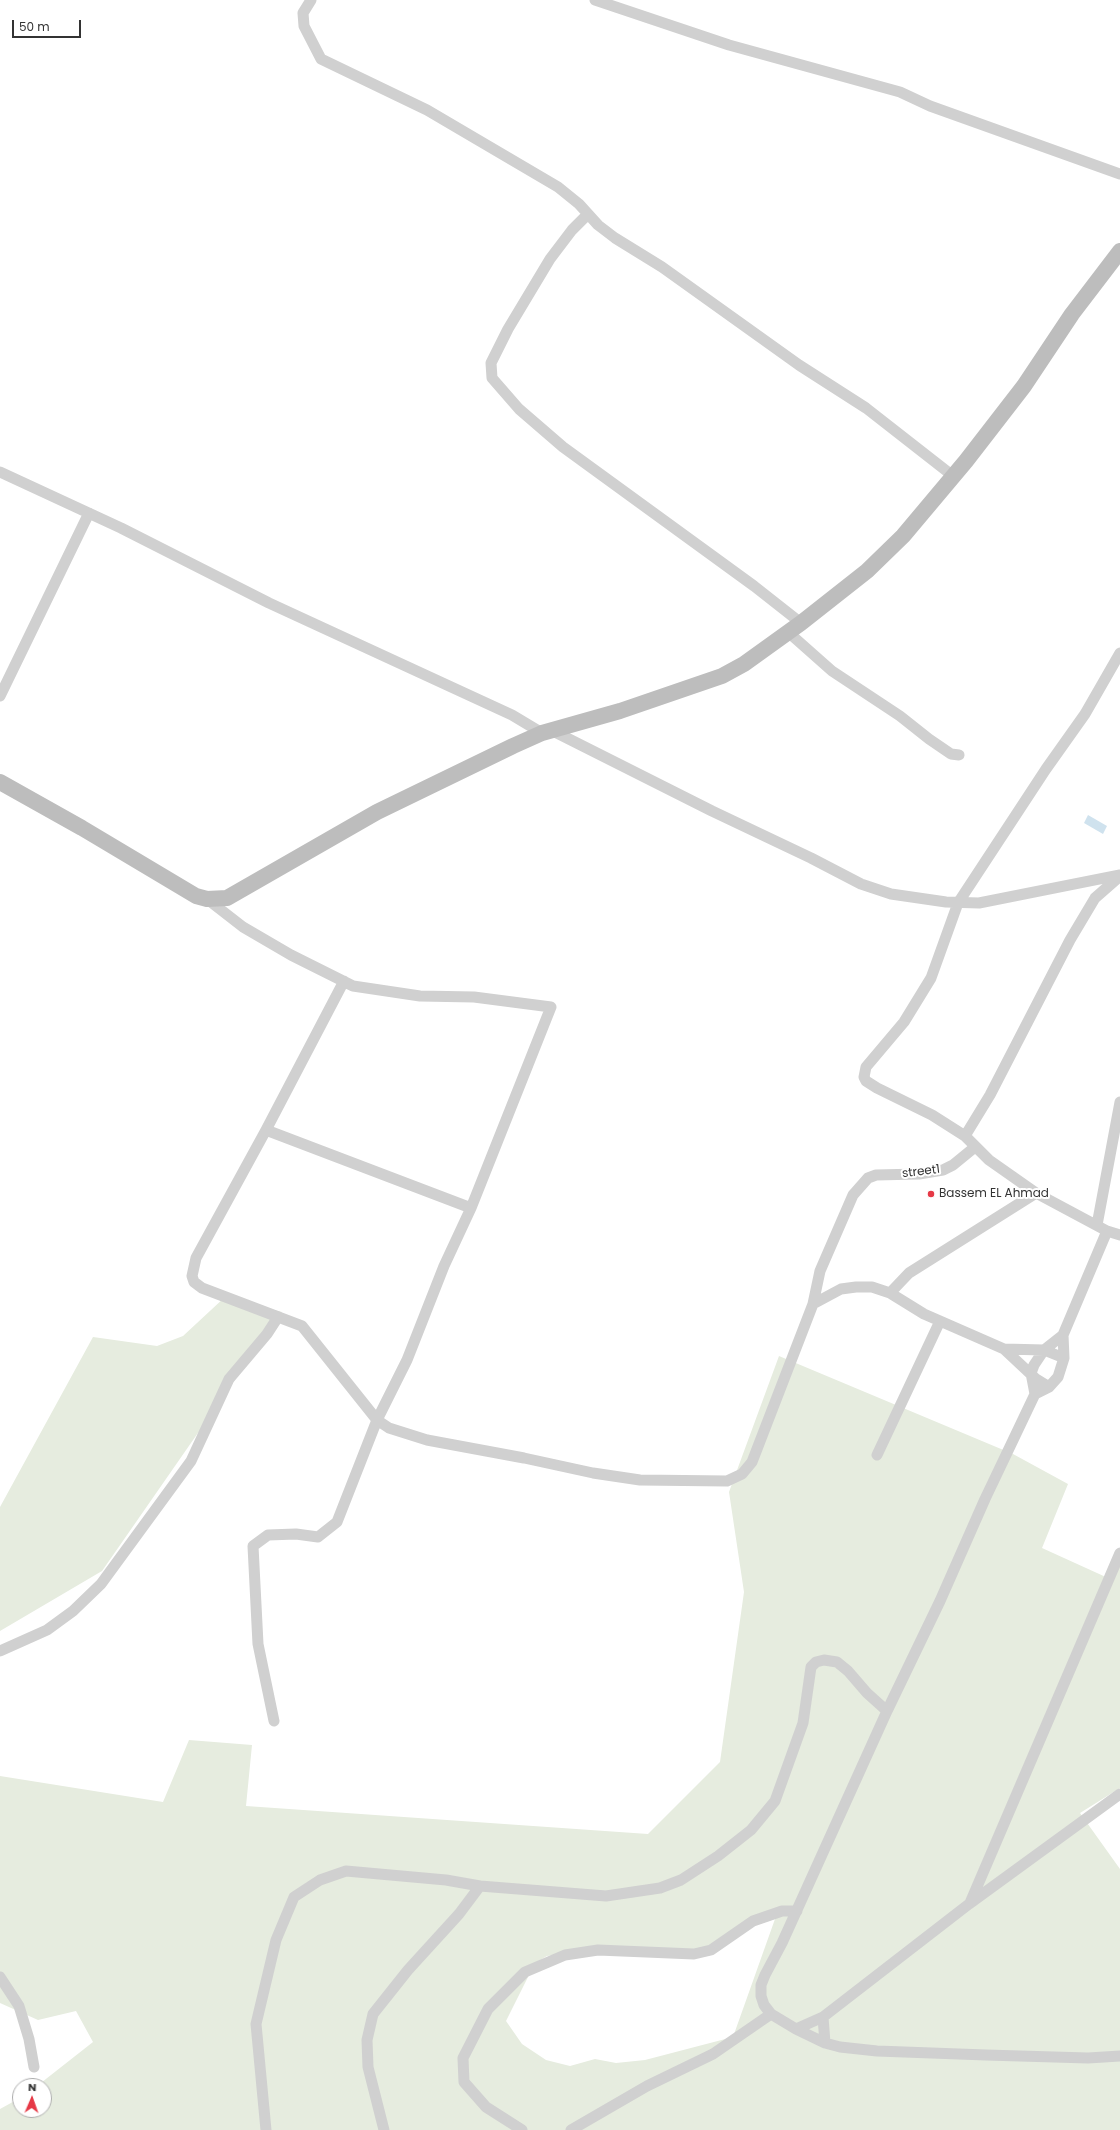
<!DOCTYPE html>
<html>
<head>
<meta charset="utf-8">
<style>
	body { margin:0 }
	#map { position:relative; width:1120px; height:2130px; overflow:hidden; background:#fff; font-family:Poppins,sans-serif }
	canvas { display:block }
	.north { position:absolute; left:12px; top:2078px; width:40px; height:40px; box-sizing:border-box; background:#fff; border:1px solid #adadad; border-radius:50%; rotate:2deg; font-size:11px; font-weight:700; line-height:16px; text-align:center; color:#333 }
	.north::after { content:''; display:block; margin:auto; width:14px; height:18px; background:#e63946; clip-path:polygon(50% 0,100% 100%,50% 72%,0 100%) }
	.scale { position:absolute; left:12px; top:20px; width:69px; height:18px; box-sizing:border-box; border:2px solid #333; border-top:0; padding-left:5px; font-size:12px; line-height:14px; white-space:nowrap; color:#333; -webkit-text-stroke:3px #fff; paint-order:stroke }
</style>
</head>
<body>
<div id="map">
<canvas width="1120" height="2130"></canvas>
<div class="north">N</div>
<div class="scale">50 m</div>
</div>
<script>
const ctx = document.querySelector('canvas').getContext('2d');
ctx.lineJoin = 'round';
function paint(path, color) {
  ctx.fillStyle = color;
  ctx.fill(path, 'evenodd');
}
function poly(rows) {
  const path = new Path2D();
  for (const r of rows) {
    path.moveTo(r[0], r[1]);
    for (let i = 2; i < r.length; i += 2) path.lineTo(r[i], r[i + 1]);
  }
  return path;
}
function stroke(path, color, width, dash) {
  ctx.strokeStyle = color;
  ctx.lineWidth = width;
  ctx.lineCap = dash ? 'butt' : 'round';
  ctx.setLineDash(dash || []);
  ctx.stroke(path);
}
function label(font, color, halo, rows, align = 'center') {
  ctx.font = font + ' Poppins,sans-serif';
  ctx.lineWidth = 4;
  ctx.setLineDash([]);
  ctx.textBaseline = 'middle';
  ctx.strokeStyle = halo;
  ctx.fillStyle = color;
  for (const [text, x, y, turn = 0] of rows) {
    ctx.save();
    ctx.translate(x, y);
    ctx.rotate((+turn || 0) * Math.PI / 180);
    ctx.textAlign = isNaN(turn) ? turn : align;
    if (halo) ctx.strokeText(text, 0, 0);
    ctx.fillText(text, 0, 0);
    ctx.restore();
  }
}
const green = poly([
	[225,1297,282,1312,102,1571,0,1631,0,1507,93,1337,157,1346,183,1336],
	[779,1356,1013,1454,1068,1484,1042,1548,1108,1578,1120,1549,1120,1788,1080,1813,1120,1869,1120,2130,0,2130,0,2109,20,2098,20,2110,44,2110,44,2086,37,2086,93,2042,76,2011,38,2020,0,2003,0,1776,163,1802,189,1740,252,1745,246,1806,648,1834,720,1762,744,1592,729,1492],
	[775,1919,733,2037,645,2060,616,2063,595,2059,570,2066,546,2060,522,2044,506,2021,535,1963,547,1956,578,1952,709,1950,736,1931]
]);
const water = poly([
	[1088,815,1107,826,1103,834,1084,823]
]);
const street = poly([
	[311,0,303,13,304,26,321,59,427,110,558,187,579,204,598,225,615,238,662,267,799,365,866,408,953,476],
	[595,0,729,45,900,92,930,106,1120,174],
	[588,214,572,230,550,259,508,329,491,363,492,378,519,409,563,447,754,586,801,623],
	[0,472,121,528,269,603,512,715,542,733],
	[788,632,832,671,900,716,929,739,951,754,959,755],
	[1120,653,1085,714,1046,769,958,903,931,978,904,1022,866,1067,864,1077,866,1081,877,1088,932,1115,965,1136,989,1160,1036,1193,1107,1231,1120,1235],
	[0,696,89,513],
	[553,731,712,811,811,858,861,884,891,894,946,902,979,903,1120,875],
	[207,899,243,927,291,955,353,986,420,996,474,997,551,1007,471,1208,444,1266,407,1360,377,1420,337,1522,318,1537,296,1534,268,1535,253,1546,258,1644,274,1721],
	[344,981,266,1130,196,1258,192,1276,194,1282,202,1288,302,1326,377,1420,389,1428,427,1440,524,1458,593,1473,640,1480,727,1481,742,1474,752,1462,813,1304,820,1271,853,1195,868,1178,876,1175,919,1174,943,1170,953,1165,975,1147],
	[266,1130,471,1208],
	[965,1136,990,1095,1070,940,1095,898,1119,877],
	[1097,1225,1120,1102],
	[1107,1231,1063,1335,1064,1358,1058,1377,1049,1387,1035,1394,985,1499,940,1601,887,1711,782,1943,765,1975,761,1985,761,1996,764,2005,771,2014,796,2029,825,2043,840,2047,877,2051,986,2055,1088,2058,1120,2056],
	[890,1293,909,1273,1036,1193],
	[813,1304,841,1289,856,1287,872,1287,890,1293,924,1314,1004,1349,1036,1379,1049,1387],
	[1004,1349,1044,1350,1064,1358],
	[1035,1394,1031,1373,1034,1365,1044,1350,1063,1335],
	[877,1455,940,1321],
	[0,1651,47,1630,73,1611,101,1584,191,1461,229,1379,267,1334,278,1317],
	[970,1903,1120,1553],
	[0,1977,19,2006,29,2039,34,2067],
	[823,2017,825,2043],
	[796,2029,823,2017,969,1904,1120,1794],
	[266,2130,256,2024,276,1940,294,1897,320,1880,346,1871,446,1880,480,1886],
	[384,2130,368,2067,367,2040,373,2014,408,1970,459,1914,480,1886,606,1896,660,1888,681,1880,718,1856,751,1830,775,1801,803,1723,811,1667,816,1662,824,1660,837,1662,848,1671,867,1693,887,1711],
	[522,2130,486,2107,464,2082,463,2058,488,2009,525,1972,565,1955,598,1950,694,1954,711,1950,753,1921,782,1911,797,1911],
	[571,2130,647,2086,713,2054,771,2014]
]);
const secondary = poly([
	[0,782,82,828,196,896,207,899,227,898,377,812,513,746,542,733,620,711,722,676,744,664,801,623,867,571,903,536,966,461,1024,386,1072,314,1120,251]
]);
const markers = [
	[931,1194,4,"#e63946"]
];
const streetNames = [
	["street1",921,1172,-7]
];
const poiNames = [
	["Bassem EL Ahmad",939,1194]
];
paint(green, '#e6ecdf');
paint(water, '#cfe2ee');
stroke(street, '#d0d0d0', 11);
stroke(secondary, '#bdbdbd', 16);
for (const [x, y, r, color] of markers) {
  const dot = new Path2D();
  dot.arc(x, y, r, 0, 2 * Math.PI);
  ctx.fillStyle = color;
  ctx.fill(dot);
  stroke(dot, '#fff', 1.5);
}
label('12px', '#333', '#fff', streetNames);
label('12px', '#333', '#fff', poiNames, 'left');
</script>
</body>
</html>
